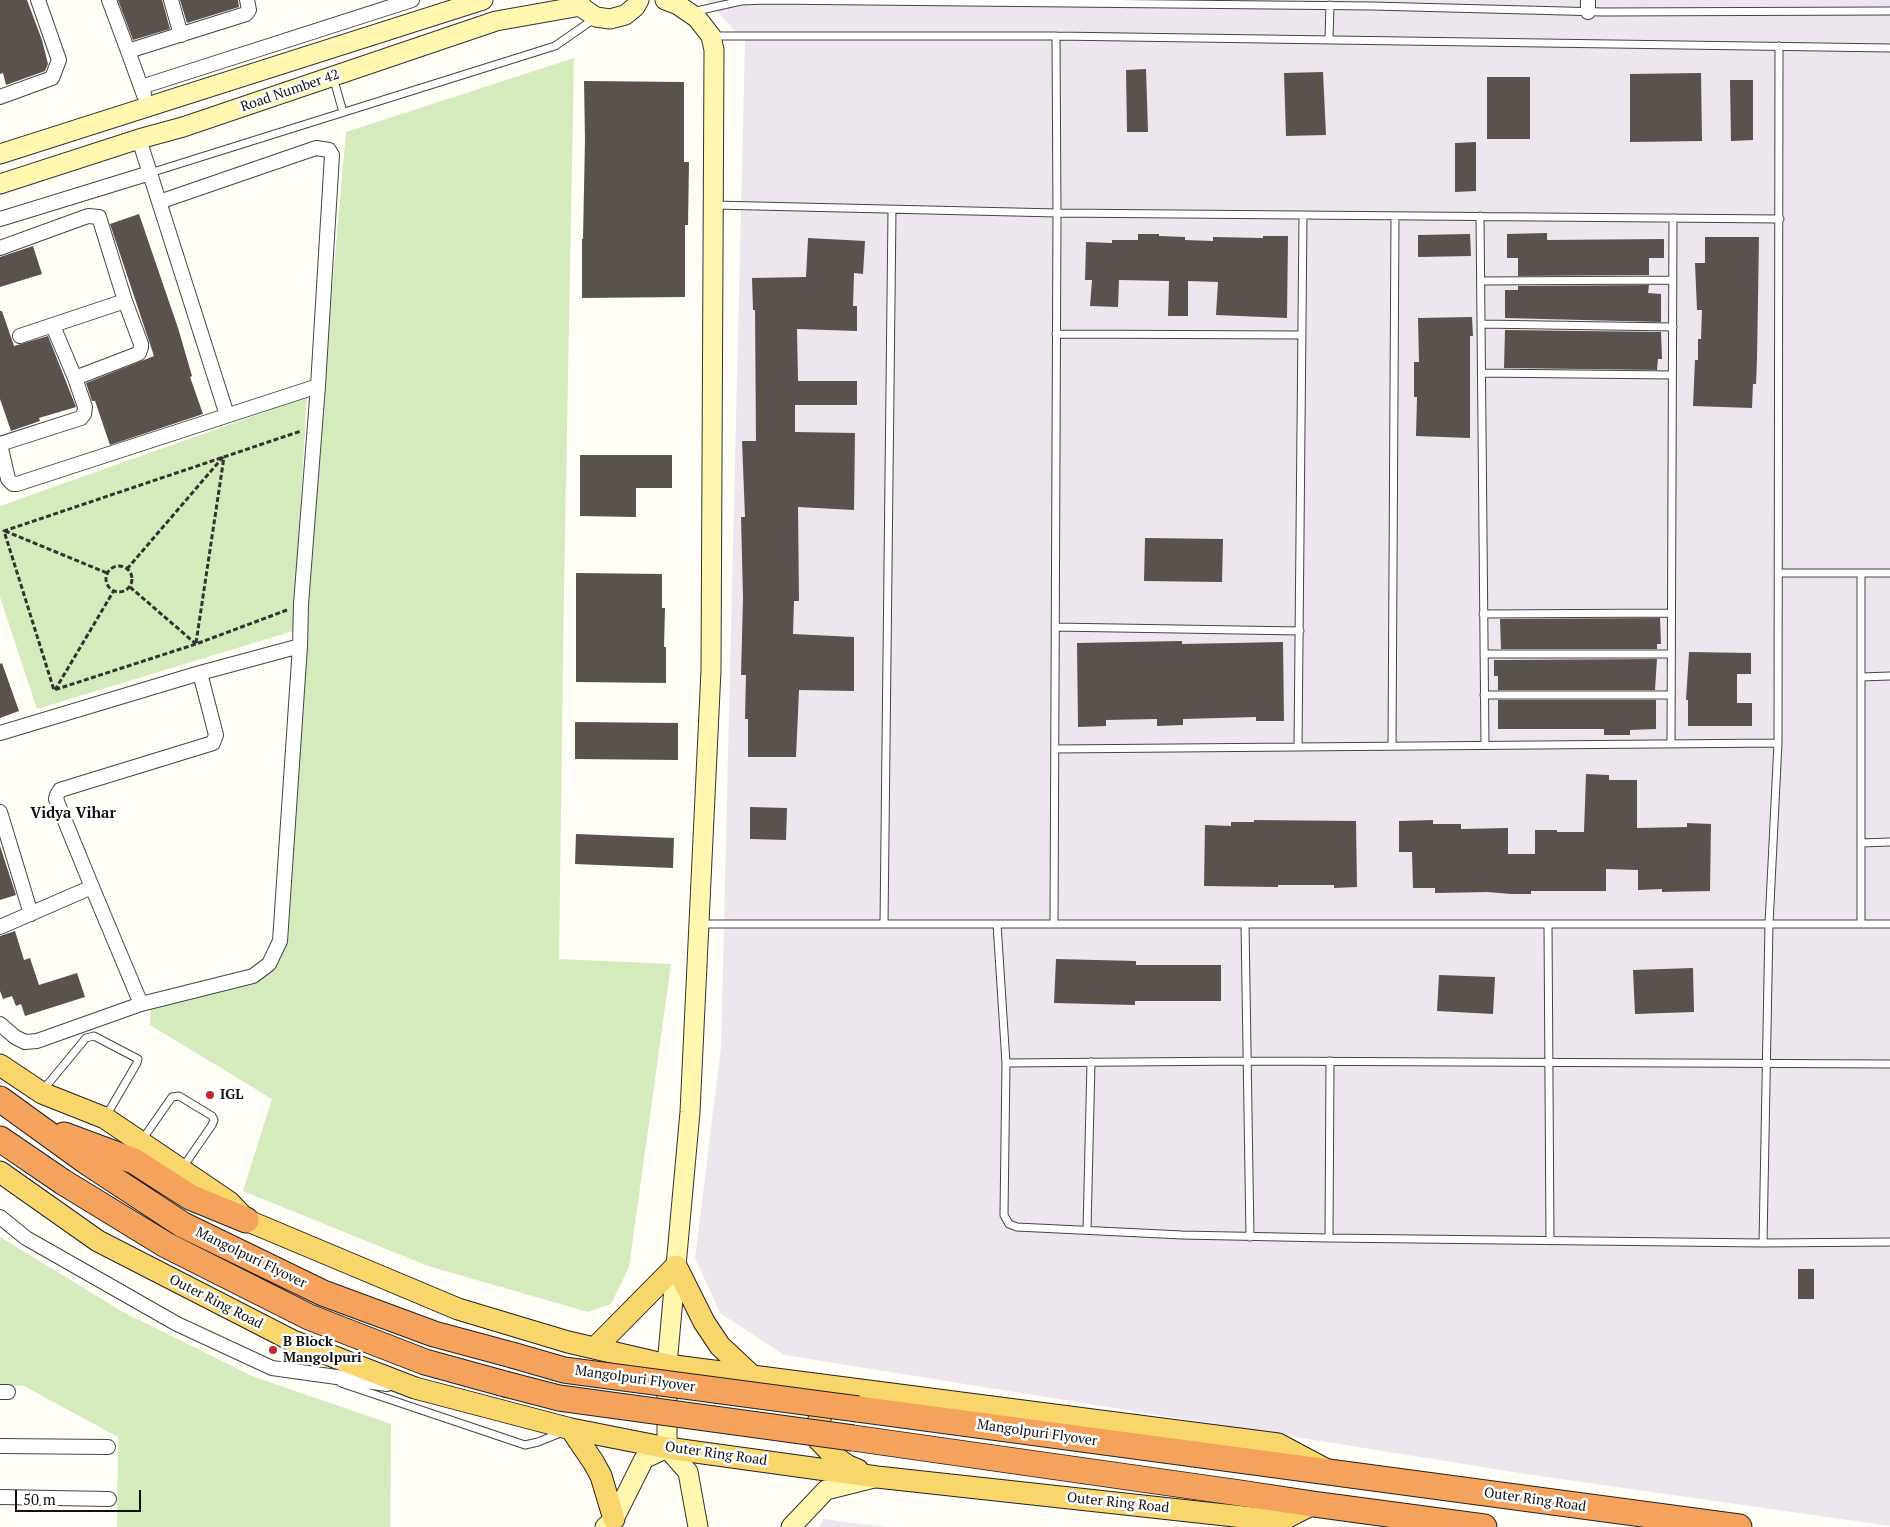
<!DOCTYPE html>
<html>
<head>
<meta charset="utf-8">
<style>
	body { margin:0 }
	#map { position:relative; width:1890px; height:1527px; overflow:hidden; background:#fffdf5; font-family:"PT Serif",serif }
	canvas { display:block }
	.scale { position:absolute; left:15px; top:1490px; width:126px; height:22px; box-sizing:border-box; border:2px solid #111; border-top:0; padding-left:6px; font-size:15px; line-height:18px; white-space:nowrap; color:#111; -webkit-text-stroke:4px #fff; paint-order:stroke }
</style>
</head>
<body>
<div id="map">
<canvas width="1890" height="1527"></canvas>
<div class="scale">50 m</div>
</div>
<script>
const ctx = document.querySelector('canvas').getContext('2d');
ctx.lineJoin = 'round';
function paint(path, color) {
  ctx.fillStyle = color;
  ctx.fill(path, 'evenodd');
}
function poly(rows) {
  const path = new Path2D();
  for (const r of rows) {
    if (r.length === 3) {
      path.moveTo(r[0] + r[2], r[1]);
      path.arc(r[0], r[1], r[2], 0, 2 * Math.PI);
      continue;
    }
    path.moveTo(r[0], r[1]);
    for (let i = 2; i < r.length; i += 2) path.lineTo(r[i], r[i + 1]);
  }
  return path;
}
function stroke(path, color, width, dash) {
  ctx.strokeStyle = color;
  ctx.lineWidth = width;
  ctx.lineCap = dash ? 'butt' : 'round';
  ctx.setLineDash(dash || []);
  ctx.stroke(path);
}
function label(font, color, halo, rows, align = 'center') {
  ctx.font = font + ' "PT Serif",serif';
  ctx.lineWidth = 5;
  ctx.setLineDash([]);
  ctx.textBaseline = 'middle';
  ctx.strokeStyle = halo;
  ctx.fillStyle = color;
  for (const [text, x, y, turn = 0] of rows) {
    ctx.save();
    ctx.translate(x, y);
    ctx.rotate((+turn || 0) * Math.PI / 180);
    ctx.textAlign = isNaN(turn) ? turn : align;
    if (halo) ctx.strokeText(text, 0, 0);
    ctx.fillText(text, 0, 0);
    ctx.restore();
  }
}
const industrial = poly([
	[707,0,1890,0,1890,1526,1526,1474,784,1355,720,1313,695,1258,721,1048,745,42],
	[824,1519,887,1527,819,1527]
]);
const green = poly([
	[574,58,564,588,559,959,671,964,629,1267,611,1304,588,1312,428,1266,243,1191,272,1099,150,1025,151,1002,272,968,346,132],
	[307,397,293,631,37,709,0,597,0,506],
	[0,1237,123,1312,252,1376,391,1424,390,1527,117,1527,118,1437,24,1386,0,1385]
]);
const building = poly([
	[0,0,27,0,42,40,48,64,45,71,6,85,3,73,0,74],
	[118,0,162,0,170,29,133,40],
	[180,0,238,0,239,7,187,23],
	[1146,69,1148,132,1127,132,1126,70],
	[1323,72,1326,135,1286,136,1284,73],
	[1701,73,1702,141,1630,142,1630,74],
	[1487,77,1530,77,1530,139,1487,139],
	[1730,80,1753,80,1753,140,1731,141],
	[584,81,684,82,684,162,689,162,688,225,685,225,685,297,582,298,582,239,583,239,585,139],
	[1476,142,1476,191,1455,192,1455,143],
	[139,214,178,328,192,376,190,377,203,414,110,445,95,401,92,401,86,383,154,356,110,224],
	[1547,233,1547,240,1664,239,1664,258,1649,258,1649,275,1518,276,1518,258,1507,258,1507,234],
	[1138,234,1159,234,1159,236,1185,237,1185,240,1213,241,1213,237,1263,238,1263,236,1288,236,1287,318,1216,315,1218,282,1188,281,1188,316,1168,316,1169,281,1119,280,1118,307,1090,306,1092,280,1085,280,1086,242,1112,243,1112,240,1138,240],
	[1470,234,1471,256,1418,257,1418,235],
	[1705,237,1759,237,1757,359,1756,384,1753,384,1752,408,1693,406,1695,360,1698,360,1698,339,1701,339,1702,310,1697,310,1695,263,1705,263],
	[808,238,865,241,863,274,854,273,853,306,857,306,857,331,797,329,798,381,857,381,857,405,795,405,795,432,855,433,854,510,798,507,799,601,794,601,793,634,854,637,854,691,799,690,796,757,748,757,748,719,745,719,746,675,741,675,743,598,741,517,745,517,742,441,756,441,755,310,753,310,752,278,806,277],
	[33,246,42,274,0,287,0,257],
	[1649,285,1648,293,1661,294,1661,322,1505,318,1505,290,1518,290,1518,286],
	[0,311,2,311,14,346,48,336,76,407,39,418,40,421,11,431,0,399],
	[1472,317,1473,336,1470,336,1470,438,1416,436,1417,397,1414,397,1414,362,1419,362,1418,318],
	[1505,330,1661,332,1662,359,1658,359,1657,370,1504,368],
	[580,455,672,455,672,488,636,488,636,517,580,516],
	[1145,538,1223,539,1222,582,1144,581],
	[576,573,662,574,662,608,665,608,664,647,666,647,666,683,576,682],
	[1660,618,1661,644,1657,644,1657,649,1501,649,1500,619],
	[1182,641,1182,644,1283,642,1284,721,1256,721,1256,717,1183,719,1183,725,1157,726,1157,719,1106,720,1106,726,1078,727,1077,643],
	[1689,652,1751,653,1751,674,1737,674,1737,703,1752,703,1752,726,1688,726,1688,700,1686,700],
	[1657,659,1655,690,1498,690,1498,676,1494,676,1494,660],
	[2,663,19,711,0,718,0,664],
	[1498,700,1656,700,1656,729,1630,730,1630,735,1604,735,1604,729,1498,729],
	[575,722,678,723,678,760,575,759],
	[1586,774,1609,775,1609,780,1637,780,1637,828,1687,827,1687,823,1711,824,1710,891,1662,892,1662,889,1638,890,1638,870,1606,869,1606,891,1531,891,1531,894,1511,894,1488,892,1435,893,1435,888,1413,888,1412,852,1399,852,1399,821,1433,820,1433,824,1461,824,1461,829,1508,828,1508,854,1535,854,1535,830,1557,830,1557,832,1584,832],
	[750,807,787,808,786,840,750,839],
	[1254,820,1356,821,1357,887,1334,888,1334,885,1278,885,1278,887,1204,886,1205,825,1231,826,1231,822,1254,822],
	[576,834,674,838,673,868,575,864],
	[0,846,16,895,0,900],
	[15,931,24,960,30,958,39,985,77,973,85,997,25,1016,21,1004,16,1006,12,996,3,999,0,991,0,936],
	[1056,959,1136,961,1136,965,1221,965,1221,1001,1135,1001,1135,1005,1054,1003],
	[1693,968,1694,1012,1635,1014,1633,970],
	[1439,975,1495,977,1493,1014,1437,1011],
	[1798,1269,1814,1269,1814,1299,1798,1299]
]);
const path = poly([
	[5,531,107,573],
	[119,579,13],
	[127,569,223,457],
	[130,587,196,644],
	[287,610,196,644,54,690,4,531,301,431],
	[196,643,224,457],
	[55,690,113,592]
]);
const lane = poly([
	[692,12,741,1,766,0,1372,6,1603,12,1890,11],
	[713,36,1056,36,1890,48],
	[1329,40,1330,5],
	[333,77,343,112],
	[150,173,555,46,594,19],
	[714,205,1057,213,1780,219],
	[1480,216,1485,745],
	[1481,281,1673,280],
	[1481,324,1673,327],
	[1056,334,1302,335],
	[1482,373,1672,375],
	[1778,573,1890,573],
	[1483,614,1671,613],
	[1055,627,1300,631],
	[1484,654,1671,654],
	[1861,677,1890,676],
	[1484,695,1671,695],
	[1671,744,1673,218],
	[1392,746,1395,216],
	[1298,747,1303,215],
	[1055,749,1778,743],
	[1861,843,1890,842],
	[700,924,1890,924],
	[884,924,892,210],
	[997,924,1006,1063,1247,1061,1890,1064],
	[1054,924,1057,213,1056,36],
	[1245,924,1250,1237],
	[1548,924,1550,1241],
	[1861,924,1861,573],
	[1006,1063,1004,1215,1009,1224,1017,1227,1182,1235,1329,1238,1763,1243,1890,1242],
	[43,1090,86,1038,94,1036,138,1059,137,1063,106,1116],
	[142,1140,172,1097,179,1096,212,1116,214,1120,212,1125,183,1167],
	[1087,1230,1091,1062],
	[1329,1238,1330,1061],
	[1763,1243,1769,924,1778,743,1779,46],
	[341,1383,525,1445,538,1442,563,1432]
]);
const street = poly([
	[109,0,128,51,246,14,249,10,247,0],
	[171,0,181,35],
	[1588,12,1588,0],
	[128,51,144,95],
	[141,87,412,0],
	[0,97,52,78,59,60,38,0],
	[139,139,227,415],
	[0,219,150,173],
	[0,248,88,216,99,217,125,301,141,344,141,347,139,353,135,355,75,378],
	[20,336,125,301],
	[0,444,8,479,13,484,17,484,318,386],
	[0,444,81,418,84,414,85,407,75,378,53,326],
	[0,733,200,673,300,646],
	[0,812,31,914],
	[0,927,92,887],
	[141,1004,92,887,56,799,57,795,60,790,213,743,216,735,200,673],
	[0,1024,15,1037,25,1042,37,1041,141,1004,253,976,269,964,280,941,300,646,301,604,318,386,332,155,329,150,316,148,159,202],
	[0,1217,26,1238,177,1324,272,1368,387,1384],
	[0,1392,8,1392],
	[0,1446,108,1447],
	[0,1497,109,1499]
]);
const secondary = poly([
	[577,0,584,9,596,17,610,19,625,15,635,7,639,0],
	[665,0,678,5,697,18,711,36,714,50,711,670,690,1112,667,1365,667,1448],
	[0,154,483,0],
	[0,184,139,139,183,127,496,21,581,6],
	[667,1448,688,1472,698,1527],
	[605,1527,614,1519,644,1459,667,1448],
	[791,1527,826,1490,874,1478]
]);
const primary = poly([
	[0,1065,42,1093,105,1118,229,1202,246,1220,458,1309,568,1342,667,1365,1278,1444,1325,1469],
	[0,1172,98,1241,293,1341,415,1388,571,1429,667,1448,877,1477,1280,1521,1313,1504],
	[595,1348,676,1266,704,1322,720,1346,752,1376],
	[840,1395,834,1398,824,1409,818,1422,818,1439,834,1456,848,1466,858,1470],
	[571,1429,594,1463,601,1476,614,1519]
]);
const highway = poly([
	[0,1099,87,1162,183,1225,323,1293,434,1334,512,1355],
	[64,1135,134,1161,190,1197,246,1220],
	[0,1139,63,1182,166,1245,309,1317,425,1362,505,1384],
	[858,1409,1739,1527],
	[853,1438,1240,1493,1313,1504,1484,1527]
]);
const highwayBridge = poly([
	[512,1355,564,1370,858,1409],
	[505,1384,559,1398,853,1438]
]);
const markers = [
	[210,1095,5,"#c4262e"],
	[273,1350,5,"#c4262e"]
];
const streetNames = [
	["Road Number 42",290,91,-19],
	["Mangolpuri Flyover",251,1258,26],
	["Outer Ring Road",216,1302,27],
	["Mangolpuri Flyover",635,1379,8],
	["Mangolpuri Flyover",1037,1433,8],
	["Outer Ring Road",716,1454,8],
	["Outer Ring Road",1535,1500,8],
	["Outer Ring Road",1118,1503,6]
];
const poiNames = [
	["IGL",220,1095],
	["B Block",283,1342],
	["Mangolpuri",283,1358]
];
const neighbourhoodNames = [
	["Vidya Vihar",73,814]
];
paint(industrial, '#eee6ef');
paint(green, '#d5ebbd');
paint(building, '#5a524d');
stroke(lane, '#444', 9);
stroke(street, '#444', 16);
stroke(secondary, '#333', 21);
stroke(primary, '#222', 23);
stroke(highway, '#222', 27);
stroke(path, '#333', 3, [5, 2.5]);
stroke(lane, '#fff', 7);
stroke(street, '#fff', 14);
stroke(secondary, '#fff6b0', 19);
stroke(primary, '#f9d66b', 21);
stroke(highway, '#f5a25d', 25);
stroke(highwayBridge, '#222', 27, []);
stroke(highwayBridge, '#f5a25d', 25);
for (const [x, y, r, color] of markers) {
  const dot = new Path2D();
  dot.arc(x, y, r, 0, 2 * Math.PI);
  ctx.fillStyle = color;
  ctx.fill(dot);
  stroke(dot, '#fff', 2);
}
label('14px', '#111', '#fff', streetNames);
label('bold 14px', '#111', '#fff', poiNames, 'left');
label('bold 15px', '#111', '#fff', neighbourhoodNames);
</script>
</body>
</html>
